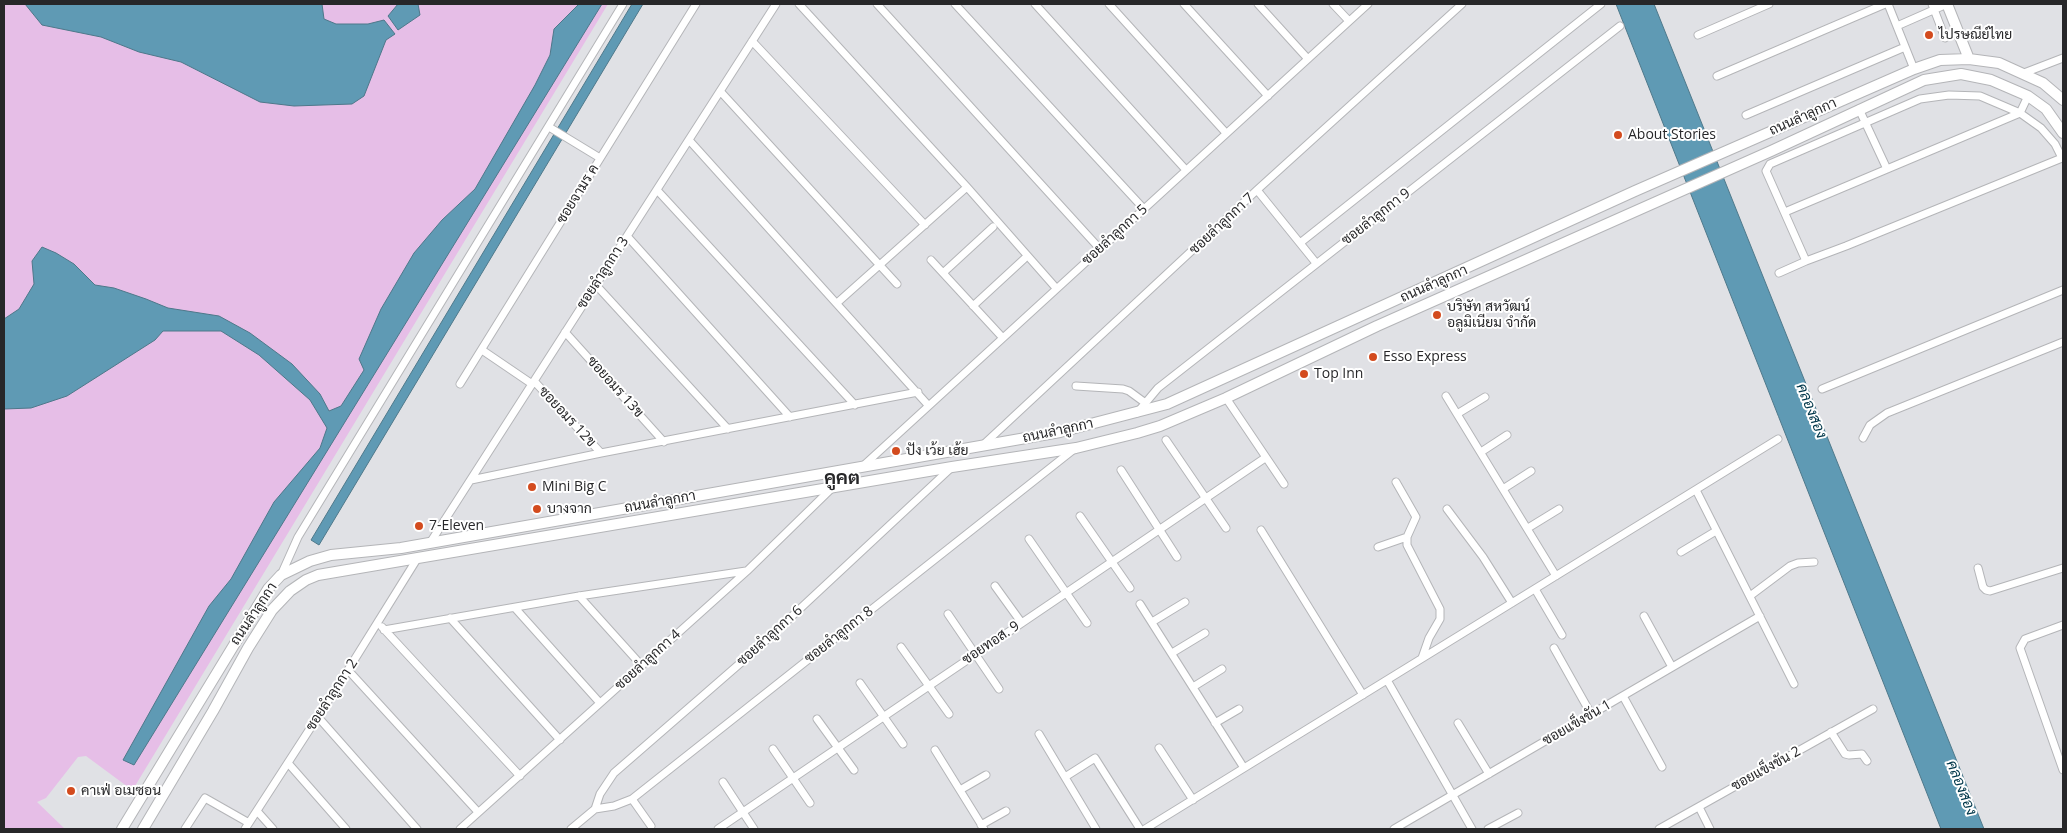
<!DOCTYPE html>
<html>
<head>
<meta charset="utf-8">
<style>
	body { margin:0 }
	#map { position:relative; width:2067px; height:833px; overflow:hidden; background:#e0e1e5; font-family:"Open Sans",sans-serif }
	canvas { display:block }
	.frame { position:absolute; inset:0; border:5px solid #272729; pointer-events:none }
</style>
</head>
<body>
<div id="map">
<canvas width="2067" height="833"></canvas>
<div class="frame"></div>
</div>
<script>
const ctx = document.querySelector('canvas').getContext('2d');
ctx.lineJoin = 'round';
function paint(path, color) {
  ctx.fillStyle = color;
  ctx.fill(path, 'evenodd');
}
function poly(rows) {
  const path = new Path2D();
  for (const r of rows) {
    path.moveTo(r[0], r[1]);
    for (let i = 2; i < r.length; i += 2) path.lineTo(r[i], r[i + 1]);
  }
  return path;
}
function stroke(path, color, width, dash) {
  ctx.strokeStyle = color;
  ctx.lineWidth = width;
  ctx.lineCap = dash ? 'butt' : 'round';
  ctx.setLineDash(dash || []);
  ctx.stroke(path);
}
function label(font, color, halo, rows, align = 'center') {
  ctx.font = font + ' "Open Sans",Sarabun,sans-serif';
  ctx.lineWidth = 4;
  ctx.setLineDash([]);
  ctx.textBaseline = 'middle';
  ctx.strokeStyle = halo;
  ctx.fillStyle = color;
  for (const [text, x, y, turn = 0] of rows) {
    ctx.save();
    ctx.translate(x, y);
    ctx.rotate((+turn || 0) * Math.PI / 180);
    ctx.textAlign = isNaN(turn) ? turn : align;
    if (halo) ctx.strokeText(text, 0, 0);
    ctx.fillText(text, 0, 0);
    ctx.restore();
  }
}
const green = poly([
	[4,4,608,4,135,786,128,787,86,756,78,757,46,798,37,802,65,829,4,829]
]);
const water = poly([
	[25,4,322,4,324,19,336,24,368,24,384,20,395,34,386,40,364,96,352,104,294,106,260,102,181,62,139,52,101,37,42,25,25,4],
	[398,4,418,4,420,15,398,30,388,16,398,4],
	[579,4,602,4,134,765,123,760,209,606,231,579,274,502,320,448,327,428,310,400,259,355,221,331,163,331,155,340,67,396,31,408,4,409,4,319,19,309,34,284,32,261,42,247,56,253,74,264,95,285,114,288,146,299,168,308,219,316,250,333,292,364,320,394,329,411,341,406,364,370,359,359,381,309,414,253,442,220,475,189,535,85,550,55,554,29,579,4],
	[632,4,643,4,319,545,311,540,632,4],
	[1616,4,1654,4,1984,829,1941,829,1616,4]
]);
const street = poly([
	[799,4,967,187,1056,288],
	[877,4,1100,249],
	[955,4,1144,209],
	[1035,4,1186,170],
	[1109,4,1226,133],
	[1184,4,1268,96],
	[1258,4,1308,59],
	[1333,4,1349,21],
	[1888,4,1914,69],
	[1932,4,1945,38],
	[1897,26,1947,4],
	[1698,35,1769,4],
	[752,41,925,225],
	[2024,73,2063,58],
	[1717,76,1885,4],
	[720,91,897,284],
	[1859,109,1887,169],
	[1746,115,1905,47],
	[549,127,600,158],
	[689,140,928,405],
	[2062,158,2055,144,2041,128,2020,113,1980,96,1949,95,1920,99,1770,164,1766,171,1806,261,1846,246,2062,158,2063,157],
	[657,190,855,405],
	[1257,190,1316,263],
	[1785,212,2020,113,2028,96],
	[627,236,790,417],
	[1300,243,1601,4],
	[931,260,1002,337],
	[943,273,993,227],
	[1779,273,1806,261],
	[596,285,728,429],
	[837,303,967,187],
	[973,306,1024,259],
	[565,332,664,442],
	[482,350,532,384],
	[534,381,601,453],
	[460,384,696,4],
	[1076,386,1123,389,1129,391,1144,402],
	[1822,389,2063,290],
	[1446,396,1556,576],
	[1226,398,1284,484],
	[1137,413,1158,388,1620,26],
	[1457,414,1485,397],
	[1863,438,1870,425,1887,413,2063,342],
	[1166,440,1226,528],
	[983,445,1257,190,1462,4],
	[1481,452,1507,435],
	[863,466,1368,4],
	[1121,470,1177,557],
	[471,480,601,453,918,392],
	[1396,482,1416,517,1407,537,1407,545,1440,609,1440,619,1429,638,1422,658],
	[1503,489,1531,471],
	[1696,490,1794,684],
	[1447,509,1483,557,1512,603],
	[1080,516,1130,588],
	[1528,528,1559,509],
	[1261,530,1363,695],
	[1029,539,1087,623],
	[430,543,776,4],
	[1378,547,1407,537],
	[1681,552,1716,531],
	[1978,568,1983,587,1986,590,1990,591,2063,568],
	[281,575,298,537,623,4],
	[995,586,1021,622],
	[1535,589,1562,635],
	[579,596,642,666],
	[1750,596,1790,566,1798,563,1814,562],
	[1140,604,1244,768],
	[515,608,600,703],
	[948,614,999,689],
	[1644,616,1672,667],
	[450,618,560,740],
	[1152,622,1185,602],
	[2063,625,2025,639,2020,648,2063,770],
	[382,627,520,776],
	[384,630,579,596,746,571],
	[901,647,949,714],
	[1554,648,1591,714],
	[1172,653,1205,633],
	[348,670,478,812],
	[1387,680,1472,829],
	[860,683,903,744],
	[1193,687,1222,669],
	[1623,696,1662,767],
	[318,717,417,829],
	[817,719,854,770],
	[1215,723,1239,709],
	[1458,723,1489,774],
	[1831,732,1845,754,1849,755,1862,754,1867,761],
	[1039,734,1096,829],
	[1159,748,1193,800],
	[773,749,810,803],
	[935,750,984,829],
	[288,763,346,829],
	[1065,777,1095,758,1140,829],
	[723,782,754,829],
	[960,790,986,775],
	[632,799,651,826],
	[1699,807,1710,829],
	[595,809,600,794,614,773,760,646,952,467],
	[257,811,273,829],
	[981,825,1006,811],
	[185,829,205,798,249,823],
	[245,829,348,670,417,559],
	[460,829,747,571,832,488],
	[571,829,595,809,614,806,632,799,1073,450],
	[718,829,1265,458],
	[1145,829,1778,439],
	[1394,829,1760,616],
	[1488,829,1518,813],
	[1659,829,1873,709]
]);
const secondary = poly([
	[1947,4,1969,59],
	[122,829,268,589,281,575,310,561,331,555,401,548,1060,432,1167,404,1635,191,1914,69,1940,60,1969,59,1999,63,2043,83,2063,100],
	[143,829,213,711,248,648,272,610,290,591,306,580,318,575,952,467,1076,448,1137,433,1160,426,1226,398,1377,326,1771,151,1924,80,1961,74,1991,80,2028,96,2046,109,2063,133]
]);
const markers = [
	[1929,35,5,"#d34b1e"],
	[1618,135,5,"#d34b1e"],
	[1437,315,5,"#d34b1e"],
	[1373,357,5,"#d34b1e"],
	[1304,374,5,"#d34b1e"],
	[896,451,5,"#d34b1e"],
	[532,487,5,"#d34b1e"],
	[537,509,5,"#d34b1e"],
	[419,526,5,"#d34b1e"],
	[71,791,5,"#d34b1e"]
];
const poiNames = [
	["ไปรษณีย์ไทย",1939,35],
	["About Stories",1628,135],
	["บริษัท สหวัฒน์",1447,307],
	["อลูมิเนียม จำกัด",1447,323],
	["Esso Express",1383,357],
	["Top Inn",1314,374],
	["ปัง เว้ย เฮ้ย",906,451],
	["Mini Big C",542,487],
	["บางจาก",547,509],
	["7-Eleven",429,526],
	["คาเฟ่ อเมซอน",81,791]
];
const streetNames = [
	["ถนนลำลูกกา",1803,117,-24],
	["ซอยจามร ค",578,194,-58],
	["ซอยลำลูกกา 9",1376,217,-38],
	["ซอยลำลูกกา 7",1222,224,-43],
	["ซอยลำลูกกา 5",1115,235,-42],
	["ซอยลำลูกกา 3",603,273,-57],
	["ถนนลำลูกกา",1434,284,-24],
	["ซอยอมร 13ข",615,387,48],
	["ซอยอมร 12ข",567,417,47],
	["ถนนลำลูกกา",1058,431,-12],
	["ถนนลำลูกกา",660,502,-10],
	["ถนนลำลูกกา",254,614,-56],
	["ซอยลำลูกกา 8",839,635,-38],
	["ซอยลำลูกกา 6",770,636,-42],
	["ซอยทอส. 9",991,643,-34],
	["ซอยลำลูกกา 4",648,660,-42],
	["ซอยลำลูกกา 2",332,695,-57],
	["ซอยแข็งขัน 1",1577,723,-30],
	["ซอยแข็งขัน 2",1766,769,-29]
];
const waterNames = [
	["คลองสอง",1811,411,68],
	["คลองสอง",1961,788,68]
];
const districtNames = [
	["คูคต",842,479]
];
paint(green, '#e6bee7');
paint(water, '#5f9ab4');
stroke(water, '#4e788a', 1);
stroke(street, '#b4b5b8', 9);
stroke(secondary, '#b4b5b8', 12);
stroke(street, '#fff', 7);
stroke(secondary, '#fff', 10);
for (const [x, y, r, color] of markers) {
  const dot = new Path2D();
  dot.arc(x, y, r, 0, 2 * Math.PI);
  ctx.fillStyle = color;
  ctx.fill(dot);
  stroke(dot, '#fff', 2);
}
label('14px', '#272729', '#fff', poiNames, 'left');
label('14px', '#272729', '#fff', streetNames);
label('italic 15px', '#00374a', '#fff', waterNames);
label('bold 19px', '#272729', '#fff', districtNames);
</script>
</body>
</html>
